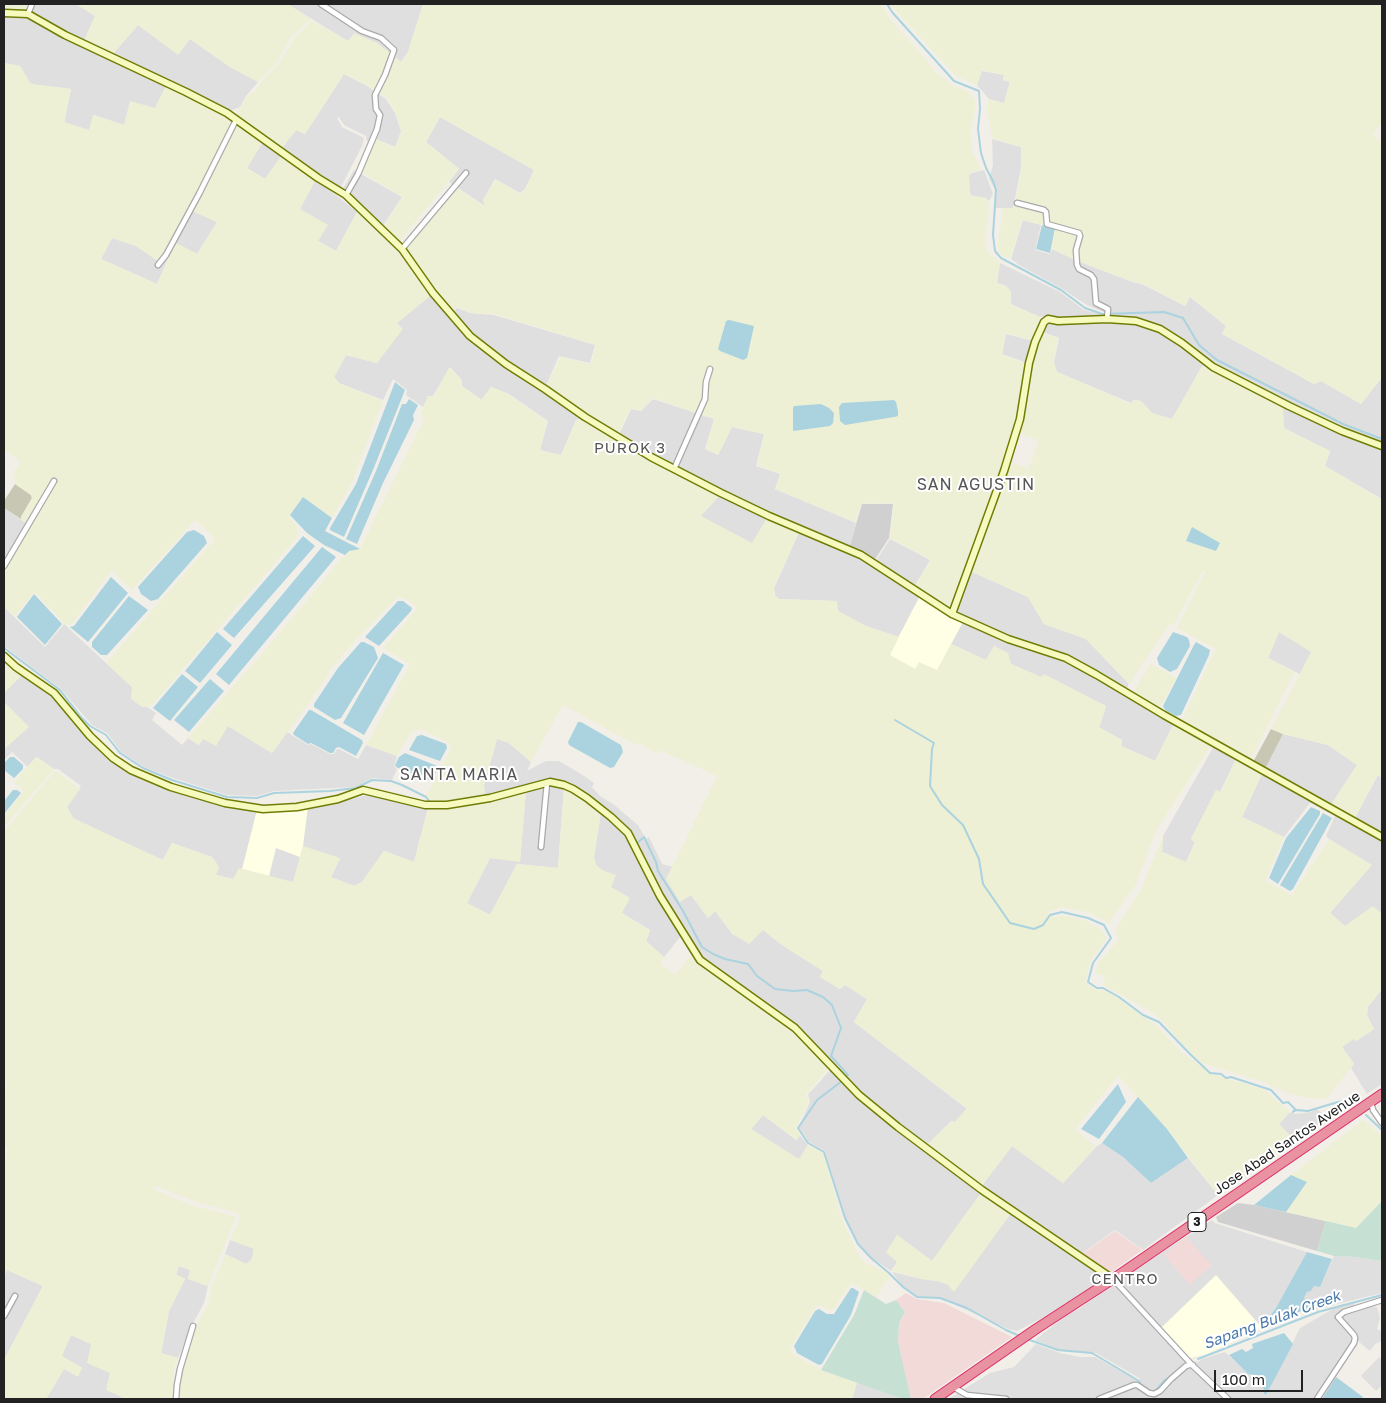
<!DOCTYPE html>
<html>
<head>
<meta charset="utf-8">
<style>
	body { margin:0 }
	#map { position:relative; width:1386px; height:1403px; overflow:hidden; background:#f2efe9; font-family:"Golos Text",sans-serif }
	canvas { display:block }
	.frame { position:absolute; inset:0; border:5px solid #222; pointer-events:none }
	.scale { position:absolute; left:1214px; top:1370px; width:89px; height:22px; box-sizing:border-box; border:2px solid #222; border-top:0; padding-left:6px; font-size:15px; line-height:18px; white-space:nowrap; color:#222; -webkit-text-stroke:4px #fff; paint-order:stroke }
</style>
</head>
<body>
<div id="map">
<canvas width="1386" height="1403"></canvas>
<div class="frame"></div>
<div class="scale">100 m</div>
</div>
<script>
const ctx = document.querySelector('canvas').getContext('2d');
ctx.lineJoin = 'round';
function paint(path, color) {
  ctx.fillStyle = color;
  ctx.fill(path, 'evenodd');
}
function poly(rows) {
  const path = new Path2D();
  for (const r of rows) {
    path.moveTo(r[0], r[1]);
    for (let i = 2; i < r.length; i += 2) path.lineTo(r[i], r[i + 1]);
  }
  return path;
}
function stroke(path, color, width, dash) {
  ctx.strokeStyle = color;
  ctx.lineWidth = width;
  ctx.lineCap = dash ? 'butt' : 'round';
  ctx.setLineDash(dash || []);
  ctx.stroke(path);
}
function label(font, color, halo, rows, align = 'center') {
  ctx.font = font + ' "Golos Text",sans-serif';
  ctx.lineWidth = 4;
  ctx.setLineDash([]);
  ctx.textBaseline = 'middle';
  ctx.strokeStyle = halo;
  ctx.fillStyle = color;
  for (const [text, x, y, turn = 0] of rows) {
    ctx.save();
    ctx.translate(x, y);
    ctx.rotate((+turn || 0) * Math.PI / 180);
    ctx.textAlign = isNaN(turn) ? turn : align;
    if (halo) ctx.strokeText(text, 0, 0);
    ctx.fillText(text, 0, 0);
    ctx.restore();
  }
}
const residential = poly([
	[31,4,76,4,95,16,84,41,28,13],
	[287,4,423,4,408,52,401,62,377,43,348,41],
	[4,16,30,18,167,84,155,108,124,125,94,115,89,130,64,123,71,89,30,84,20,66,4,63],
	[138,25,178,54,189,38,230,67,258,82,246,96,240,107,228,112,112,55],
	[982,71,1004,75,1003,80,1010,82,1004,103,989,99,977,85],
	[344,74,367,86,386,99,395,113,401,131,395,147,371,137,367,142,366,136,344,125,339,117,337,118,342,127,364,138,362,146,339,191,282,148,296,130,305,134],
	[440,117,534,170,525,189,520,193,495,179,483,200,485,206,449,182,459,169,426,142],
	[992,139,1021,147,1021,168,1013,208,995,208,997,193,989,179,993,165],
	[262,143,282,155,265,179,247,168],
	[354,170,402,197,382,227,341,192],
	[984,170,993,194,989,201,986,198,972,196,970,193,969,175,972,173],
	[316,179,357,212,336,251,318,241,300,209],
	[188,209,217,222,197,254,175,243,157,284,101,259,112,238,136,246,158,261,163,259],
	[1023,220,1041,225,1035,250,1050,254,1052,249,1075,260,1133,282,1144,285,1185,306,1190,297,1226,326,1222,334,1314,384,1321,381,1361,404,1380,380,1382,381,1382,444,1343,430,1214,365,1160,328,1118,318,1087,305,1061,288,1019,265,1011,259],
	[1000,263,1060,292,1084,310,1102,315,1102,318,1048,318,1042,316,1040,317,1011,304,1011,292,1006,286,997,283],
	[431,295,468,337,582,418,576,420,561,455,540,450,548,421,509,394,491,387,482,400,462,386,462,380,450,367,433,396,428,396,423,407,406,395,407,390,393,379,383,400,339,383,334,377,346,355,377,363,397,323],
	[457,308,470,313,494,315,595,345,590,363,559,356,545,388,507,364,471,335,451,314],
	[1051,321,1136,321,1160,330,1211,367,1202,366,1172,419,1152,413,1141,401,1134,400,1131,403,1057,372,1054,362,1059,338,1043,332,1047,323],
	[1006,334,1033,341,1027,363,1002,354],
	[653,399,714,419,705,449,718,455,732,427,764,434,756,466,780,474,775,489,856,523,849,547,722,491,651,455,619,435,631,409,641,411],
	[1289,407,1382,449,1382,499,1325,466,1330,451,1284,428,1283,408],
	[719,496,767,518,753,544,700,516],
	[4,508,27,524,4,563],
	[799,532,860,558,920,596,899,637,866,626,838,611,836,601,779,599,775,595,774,588],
	[890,539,930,560,914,587,876,561],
	[970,571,1028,597,1044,624,1086,639,1129,684,1126,691,1099,674,1008,639,956,613],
	[4,607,45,647,64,624,132,687,142,707,147,707,156,713,152,720,182,745,188,738,199,745,203,739,228,726,272,753,287,732,308,745,311,744,330,754,334,754,337,749,339,749,358,759,366,745,397,756,394,766,397,769,392,780,372,778,356,787,274,791,257,796,227,795,173,778,144,767,121,752,108,734,92,725,61,689,4,646],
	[963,622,1065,660,1173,725,1155,761,1121,746,1122,740,1099,728,1106,706,1011,664,994,646,986,660,951,644],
	[1279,632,1312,651,1300,674,1268,658],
	[22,675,53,695,131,773,225,804,297,809,340,802,367,795,385,797,428,808,414,862,384,851,362,882,354,886,331,877,340,859,303,847,293,882,233,879,216,875,212,857,172,843,163,860,82,824,73,818,67,807,81,786,58,769,54,769,37,757,28,767,12,752,4,760,4,749,28,727,4,702,4,693],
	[1283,734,1328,745,1357,765,1331,805,1265,769],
	[497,739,509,743,531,762,527,771,546,761,559,761,581,774,594,783,592,787,600,796,613,804,638,825,646,839,649,837,662,864,673,867,666,879,680,901,691,895,708,918,715,911,733,935,763,930,782,945,823,971,820,977,840,989,845,985,867,999,854,1022,967,1109,955,1122,951,1121,926,1146,859,1092,797,1027,724,972,703,959,662,895,634,839,589,796,549,780,485,796,484,785],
	[1214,746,1236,759,1220,792,1216,791,1191,839,1195,842,1186,862,1162,852,1163,836],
	[1262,774,1382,840,1382,914,1373,907,1345,926,1330,913,1371,865,1329,839,1326,836,1335,816,1310,803,1284,837,1242,817],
	[1378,775,1382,778,1382,834,1355,818],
	[550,785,564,787,558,868,517,864,490,915,467,903,490,858,520,861,526,791],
	[601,812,626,834,681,936,664,957,646,941,650,930,622,913,611,887,602,870,596,865,594,857],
	[1382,989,1382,1084,1367,1094,1351,1068,1354,1064,1342,1047,1354,1038,1356,1041,1374,1029,1367,1015,1368,1007],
	[831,1069,856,1097,875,1113,981,1193,932,1261,897,1235,897,1262,891,1271,872,1258,858,1244,845,1217,825,1151,809,1142,799,1127,810,1102,808,1094,815,1087],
	[1317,1109,1329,1120,1296,1142,1279,1124,1290,1112,1295,1114,1311,1112],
	[763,1115,796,1140,800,1135,808,1145,799,1160,751,1129],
	[1102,1143,1123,1157,1151,1183,1188,1158,1218,1195,1143,1250,1115,1230,1080,1255,981,1187,1012,1146,1063,1183,1096,1147],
	[1011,1213,1107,1277,1046,1316,1017,1331,1008,1329,940,1298,917,1297,903,1287,892,1272,922,1279,937,1281,947,1284,954,1291],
	[1212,1220,1215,1223,1224,1226,1307,1252,1277,1306,1262,1328,1216,1276,1161,1328,1119,1281],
	[230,1240,254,1248,252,1259,246,1264,225,1254],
	[1334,1256,1356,1257,1382,1261,1382,1293,1317,1309,1304,1298,1307,1292,1314,1286,1320,1286],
	[179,1266,190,1270,188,1279,208,1286,204,1303,192,1325,178,1358,161,1354,169,1311,185,1279,176,1275],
	[7,1270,43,1286,4,1360,4,1276],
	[1116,1283,1188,1364,1157,1393,1150,1391,1144,1388,1139,1378,1096,1353,1061,1351,1035,1340,1068,1314,1077,1310],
	[1353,1302,1356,1307,1336,1318,1350,1332,1353,1341,1314,1399,1230,1399,1204,1375,1195,1364,1202,1359,1225,1352,1248,1374,1254,1375,1263,1386,1264,1394,1266,1395,1300,1328,1340,1305],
	[1364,1305,1377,1307,1380,1318,1377,1329,1382,1331,1382,1341,1375,1344,1370,1351,1358,1341,1339,1317,1344,1313],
	[71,1335,91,1344,111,1373,122,1397,121,1399,46,1399,64,1369,82,1368,61,1356],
	[1036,1344,1060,1353,1080,1357,1095,1357,1138,1381,1142,1389,1153,1396,1159,1396,1163,1389,1189,1365,1225,1399,948,1399,990,1373,1014,1367],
	[1379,1357,1382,1360,1382,1385,1376,1391,1361,1376],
	[857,1382,903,1399,852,1399]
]);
const commercial = poly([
	[1115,1231,1142,1250,1109,1274,1081,1255],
	[1186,1237,1212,1265,1190,1285,1164,1255],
	[906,1293,917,1299,944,1303,1012,1337,923,1399,911,1399,898,1342,899,1323,905,1312,896,1300]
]);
const education = poly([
	[920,596,963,622,937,670,915,669,889,655],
	[308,807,303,846,300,857,276,848,269,876,242,869,257,810],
	[1216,1275,1262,1328,1207,1354,1189,1358,1161,1328]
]);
const religious = poly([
	[862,504,893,504,889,538,874,561,849,548],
	[1238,1203,1254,1205,1326,1221,1317,1251,1218,1222,1216,1217]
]);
const construction = poly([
	[15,484,31,495,32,498,21,517,21,519,4,508,4,501],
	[1271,729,1283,734,1265,769,1253,762]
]);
const farmland = poly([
	[4,4,31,4,28,13,4,10],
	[76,4,288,4,311,19,292,36,274,66,258,82,230,67,190,39,178,55,138,25,112,55,84,41,95,16],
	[423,4,881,4,888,16,936,72,954,86,966,91,975,99,975,110,971,129,972,151,981,170,972,172,969,175,969,193,972,196,986,198,988,202,989,209,985,244,987,251,1000,263,996,283,1006,286,1011,292,1010,300,1011,305,1040,317,1042,322,1034,341,1006,333,1002,355,1027,364,1019,419,952,609,949,610,914,587,931,560,890,538,894,503,861,504,855,522,775,489,781,474,757,465,764,434,732,427,718,455,706,449,714,419,653,398,641,410,630,409,618,434,587,415,546,387,560,357,591,364,596,345,494,314,470,313,457,307,452,311,398,247,452,185,485,207,483,200,496,180,520,194,525,190,534,170,440,117,426,142,459,169,397,244,382,228,403,197,355,169,371,137,395,147,402,131,395,112,387,98,368,86,344,74,305,134,296,130,282,148,235,116,247,96,255,91,260,83,276,67,286,53,295,37,312,21,348,41,354,33,377,43,401,62,408,52],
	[890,4,1382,4,1382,122,1373,135,1382,142,1382,381,1379,380,1361,404,1321,381,1314,384,1223,334,1226,326,1190,296,1185,306,1144,284,1133,282,1075,260,1051,248,1054,228,1022,220,1010,259,1002,256,997,249,1003,208,1014,208,1022,168,1021,147,992,138,987,111,989,99,1004,103,1010,82,1003,80,1004,75,982,70,977,85,956,76,893,8],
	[4,63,20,66,31,84,71,89,64,122,89,130,93,115,124,125,130,101,155,108,167,84,225,115,234,122,163,259,158,261,136,246,112,238,101,259,157,284,176,243,198,254,217,222,190,210,225,143,236,126,239,125,261,141,262,143,247,168,265,179,282,155,316,179,300,209,328,225,318,241,336,251,357,212,380,232,395,249,431,295,397,323,403,329,377,363,346,355,334,377,339,383,383,401,352,482,332,518,303,497,289,517,297,526,298,533,295,540,153,704,147,707,142,707,131,699,132,687,106,663,215,539,195,520,132,590,112,570,72,624,66,625,34,592,15,616,4,607,4,563,27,524,21,519,21,517,32,498,31,495,15,484,14,471,20,463,17,458,4,450],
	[1043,333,1058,338,1053,362,1057,372,1131,404,1134,400,1141,401,1152,413,1172,419,1203,366,1212,367,1283,408,1283,428,1330,451,1325,466,1382,500,1382,778,1377,775,1355,818,1331,805,1357,765,1328,745,1283,734,1271,729,1311,652,1279,632,1268,658,1295,672,1250,761,1181,722,1216,649,1177,628,1205,571,1203,570,1174,625,1170,624,1129,684,1086,639,1044,624,1028,597,970,571,1009,462,1029,468,1038,440,1020,434,1024,420,1032,363,1038,342],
	[449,368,462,380,462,386,481,400,491,387,508,394,547,421,540,451,561,455,577,420,583,419,719,496,701,516,752,543,767,518,799,532,774,588,775,595,779,599,837,601,838,611,866,626,899,637,890,655,915,669,919,662,937,670,951,644,986,660,994,646,1008,653,1011,664,1041,677,1044,674,1106,706,1099,727,1122,740,1121,746,1155,761,1173,725,1212,744,1156,831,1135,886,1108,924,1104,920,1088,912,1061,907,1048,912,1054,917,1063,915,1087,921,1101,930,1107,938,1091,960,1085,982,1095,989,1106,991,1117,997,1139,1014,1156,1025,1180,1051,1212,1074,1263,1089,1290,1112,1279,1124,1296,1142,1218,1195,1167,1129,1118,1076,1075,1129,1096,1147,1063,1183,1012,1146,981,1187,926,1146,952,1121,955,1122,967,1108,854,1022,867,999,845,985,840,989,820,977,823,971,782,945,763,930,749,944,734,935,715,911,708,918,691,895,680,902,666,879,717,776,659,750,657,754,638,743,636,745,563,705,531,762,509,743,497,739,484,785,485,796,446,804,429,803,425,798,451,748,451,745,444,740,420,729,411,732,397,756,366,745,410,664,383,648,417,609,416,606,404,598,398,597,355,641,333,666,307,706,272,753,228,726,216,746,203,739,199,745,188,738,283,629,342,558,349,551,360,549,424,419,421,413,428,396,434,397],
	[4,660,22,675,4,693],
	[1150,664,1176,678,1160,708,1133,693],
	[4,702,29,727,4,749],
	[36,757,54,769,4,827,4,816,24,791,14,782],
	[1236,759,1262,774,1242,817,1284,837,1265,881,1292,895,1329,839,1372,865,1330,913,1345,926,1373,906,1382,914,1382,989,1368,1007,1367,1015,1374,1029,1356,1041,1354,1039,1342,1047,1354,1064,1327,1098,1323,1100,1298,1096,1280,1090,1261,1081,1202,1063,1176,1038,1162,1020,1148,1010,1103,985,1105,976,1095,973,1099,962,1119,939,1115,930,1141,889,1163,836,1162,852,1186,862,1195,843,1191,839,1216,790,1221,792],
	[54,772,57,772,80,789,67,807,73,818,163,860,172,843,212,857,216,862,219,868,216,875,233,879,239,868,293,882,303,846,340,858,331,877,354,886,362,882,384,851,414,862,428,808,447,808,490,800,526,791,520,862,490,858,467,903,490,915,517,864,558,868,564,787,586,799,601,812,594,857,596,865,602,870,616,875,611,887,630,898,622,913,650,931,646,941,664,957,660,964,675,975,693,953,792,1030,814,1050,829,1067,815,1085,806,1094,809,1100,796,1128,800,1135,797,1140,763,1115,751,1129,799,1159,808,1145,824,1154,842,1220,861,1260,888,1274,890,1277,876,1297,853,1284,850,1284,834,1309,830,1311,820,1305,817,1306,791,1346,791,1351,793,1354,821,1370,857,1382,852,1399,178,1399,179,1368,196,1327,208,1304,212,1286,225,1254,246,1264,252,1259,254,1249,230,1240,240,1218,238,1213,196,1202,156,1186,155,1190,194,1206,234,1216,235,1219,208,1286,188,1279,190,1270,179,1266,176,1274,185,1279,169,1311,161,1353,178,1358,174,1367,174,1399,121,1399,122,1397,106,1390,110,1373,87,1363,91,1344,71,1335,62,1356,82,1368,78,1377,64,1369,46,1399,4,1399,4,1360,43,1286,7,1270,4,1276,4,1161,8,1149,4,1148,4,1099,7,1084,4,1084,4,832],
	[1363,1120,1382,1136,1382,1201,1356,1228,1286,1212,1307,1182,1291,1175],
	[981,1193,1011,1213,954,1292,947,1284,937,1281,922,1279,892,1271,897,1262,886,1252,897,1235,932,1261]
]);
const wetland = poly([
	[1382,1201,1382,1261,1356,1257,1334,1256,1317,1251,1326,1221,1356,1228],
	[864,1290,886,1304,896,1300,905,1312,899,1323,898,1342,911,1399,903,1399,821,1370,854,1315]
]);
const water = poly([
	[1042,225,1055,228,1050,253,1036,249],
	[729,320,754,326,747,358,743,360,720,351,718,349,726,321],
	[395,382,405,390,373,470,344,537,330,530,330,528,356,484],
	[409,399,418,405,413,415,414,420,383,483,357,544,346,539,376,471,402,404,406,404],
	[894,400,896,402,898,411,898,416,894,417,845,425,840,421,839,407,842,403],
	[821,404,829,408,834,413,833,423,830,426,793,431,793,408,794,406],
	[303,497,332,518,325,531,360,549,349,551,345,555,324,545,307,533,290,515],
	[1192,527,1220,543,1216,551,1186,541],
	[194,530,204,536,207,543,158,599,151,601,141,594,138,587,187,532],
	[303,536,315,546,234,638,223,629],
	[322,547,336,557,229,685,216,674],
	[111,577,128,593,88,642,70,627,74,626],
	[34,594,62,624,45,645,17,617],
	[129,596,148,610,107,655,101,655,92,647,92,642],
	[398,601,403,601,412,608,411,611,379,646,365,637],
	[217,632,232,645,200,683,185,671],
	[1173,632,1187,637,1189,640,1190,646,1177,669,1170,672,1159,665,1157,658],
	[361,642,364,642,374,647,378,658,341,718,335,720,314,707,314,704,338,668],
	[1196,642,1210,650,1209,655,1181,715,1176,716,1165,710,1163,706,1194,645],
	[383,653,404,665,364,735,343,723],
	[182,674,198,687,170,721,153,708],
	[210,679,224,691,189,732,174,720],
	[309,710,311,710,362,740,363,743,356,756,339,747,336,748,333,753,330,753,311,743,308,744,294,735,293,733],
	[578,722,581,722,621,745,623,752,614,767,610,768,569,745,568,742],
	[422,735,446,744,447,748,440,761,409,750,417,736],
	[405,753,437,766,438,767,433,779,431,781,396,767,395,765,399,757],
	[10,757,14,757,23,765,23,769,14,778,4,770,4,763],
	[13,790,17,790,21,793,4,814,4,801],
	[1311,807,1320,811,1320,814,1278,884,1269,878,1286,838],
	[1323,813,1332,818,1293,889,1290,891,1280,885],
	[1118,1084,1126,1102,1099,1139,1081,1129],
	[1138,1097,1167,1129,1188,1158,1151,1183,1123,1157,1102,1143],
	[1291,1175,1307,1182,1286,1212,1254,1205],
	[1307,1252,1332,1259,1320,1287,1314,1286,1311,1291,1307,1292,1304,1298,1313,1306,1262,1328,1277,1306],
	[851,1288,853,1288,859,1292,851,1315,822,1364,819,1365,797,1353,794,1346,815,1311,819,1309,827,1314,834,1314],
	[1284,1333,1293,1344,1266,1395,1264,1394,1263,1386,1254,1375,1248,1374,1229,1355,1242,1349,1246,1352,1253,1348,1252,1344],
	[1336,1377,1363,1397,1361,1399,1322,1399]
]);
const stream = poly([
	[887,4,892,12,954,81,979,91,980,109,978,129,981,153,986,168,993,181,996,190,993,235,995,251,1001,258,1061,290,1085,308,1102,314,1164,312,1183,318,1199,345,1217,360,1343,424,1382,439],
	[4,648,60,690,81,717,90,726,106,735,120,753,143,768,172,780,227,797,257,798,274,793,330,791,356,788,372,780,391,781,402,785,426,797,430,802,433,802],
	[895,720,934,743,932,749,930,786,942,805,963,825,979,859,983,884,1010,923,1034,929,1043,925,1050,915,1062,912,1088,918,1104,925,1111,938,1093,963,1088,982,1097,988,1103,988,1119,997,1143,1015,1159,1022,1189,1053,1210,1073,1221,1074,1226,1078,1231,1077,1271,1090,1283,1103,1288,1102,1295,1109,1293,1112,1296,1110,1308,1111,1338,1102,1355,1100],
	[636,844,644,837,656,862,658,871,683,911,702,947,713,954,725,959,748,964,757,976,775,989,793,991,807,990,823,997,832,1005,841,1028,831,1056,848,1075,845,1077],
	[842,1081,817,1100,798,1128,808,1143,824,1152,845,1218,858,1244,871,1258,889,1273,903,1287,917,1297,940,1298,967,1308,1006,1330,1020,1336],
	[1366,1115,1382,1130],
	[1027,1339,1058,1350,1092,1353,1139,1381,1142,1386],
	[1198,1359,1318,1312,1382,1295],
	[1155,1391,1165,1380,1175,1373]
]);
const street = poly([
	[321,4,362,31,381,38,394,50,385,75,375,95,376,109,380,115,377,129,358,174,346,195],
	[28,14,32,4],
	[1017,203,1044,210,1046,212,1047,224,1079,233,1080,236,1076,250,1077,265,1079,269,1091,275,1094,279,1096,303,1108,309,1107,319],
	[402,249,466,173],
	[158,265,166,255,199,194,236,120],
	[674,469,705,399,706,382,710,369],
	[4,566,54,481],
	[541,847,547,783],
	[1371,1102,1373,1110,1382,1123],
	[1113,1279,1192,1365,1228,1399],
	[4,1316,15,1296],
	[953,1387,967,1395,1006,1399],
	[176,1399,177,1385,180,1369,193,1326],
	[1099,1399,1134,1385,1137,1385,1149,1393,1154,1394,1160,1391,1171,1379,1186,1366,1189,1365,1193,1365],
	[1317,1399,1354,1343,1355,1338,1354,1335,1338,1317,1344,1312,1382,1300]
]);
const secondary = poly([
	[4,13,28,14,65,35,186,92,227,113,318,178,346,195,402,249,433,293,470,336,506,364,545,389,585,417,651,457,721,493,769,516,861,555,952,614,1008,639,1066,658,1097,675,1164,715,1382,837],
	[952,614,1004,471,1020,419,1029,363,1035,342,1044,322,1048,319,1058,321,1107,319,1136,321,1160,329,1182,343,1213,367,1289,406,1342,431,1382,446],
	[4,656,16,667,54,693,90,736,113,758,131,770,171,787,225,803,263,809,297,807,338,799,363,790,425,805,447,805,490,798,550,782,564,785,573,789,587,798,611,817,628,833,660,896,700,960,795,1028,859,1095,898,1127,982,1190,1113,1279]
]);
const highway = poly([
	[935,1399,1036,1329,1116,1277,1382,1094]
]);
const shields = [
	[1197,1222,18]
];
const shieldNames = [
	["3",1197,1222]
];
const streetNames = [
	["Jose Abad Santos Avenue",1287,1143,-34]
];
const neighbourhoodNames = [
	["PUROK 3",630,448],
	["CENTRO",1125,1279]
];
const waterNames = [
	["Sapang Bulak Creek",1272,1320,-20]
];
const quarterNames = [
	["SAN AGUSTIN",976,485],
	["SANTA MARIA",459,775]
];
paint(residential, '#e0dfdf');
paint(commercial, '#f2dad9');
paint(education, '#ffffe5');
paint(religious, '#d0d0d0');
paint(construction, '#c7c7b4');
paint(farmland, '#eef0d5');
paint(wetland, '#c6e0d4');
paint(water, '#aad3df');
stroke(stream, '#aad3df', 2);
stroke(street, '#a9a9a9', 7);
stroke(secondary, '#707d05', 9);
stroke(highway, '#dc2a67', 11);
stroke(street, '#fff', 4.5);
stroke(secondary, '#f7fabf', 6);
stroke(highway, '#e892a2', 9);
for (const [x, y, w] of shields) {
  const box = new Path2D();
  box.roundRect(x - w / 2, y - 9.5, w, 19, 4);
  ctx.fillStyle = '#fff';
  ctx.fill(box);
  stroke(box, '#222', 1);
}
label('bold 12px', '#222', null, shieldNames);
label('14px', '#222', '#fff', streetNames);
ctx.letterSpacing = '1px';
label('15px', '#555', '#fff', neighbourhoodNames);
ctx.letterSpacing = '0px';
label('italic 15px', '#4a7aab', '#fff', waterNames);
ctx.letterSpacing = '1px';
label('16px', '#555', '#fff', quarterNames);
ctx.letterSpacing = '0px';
</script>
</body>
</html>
